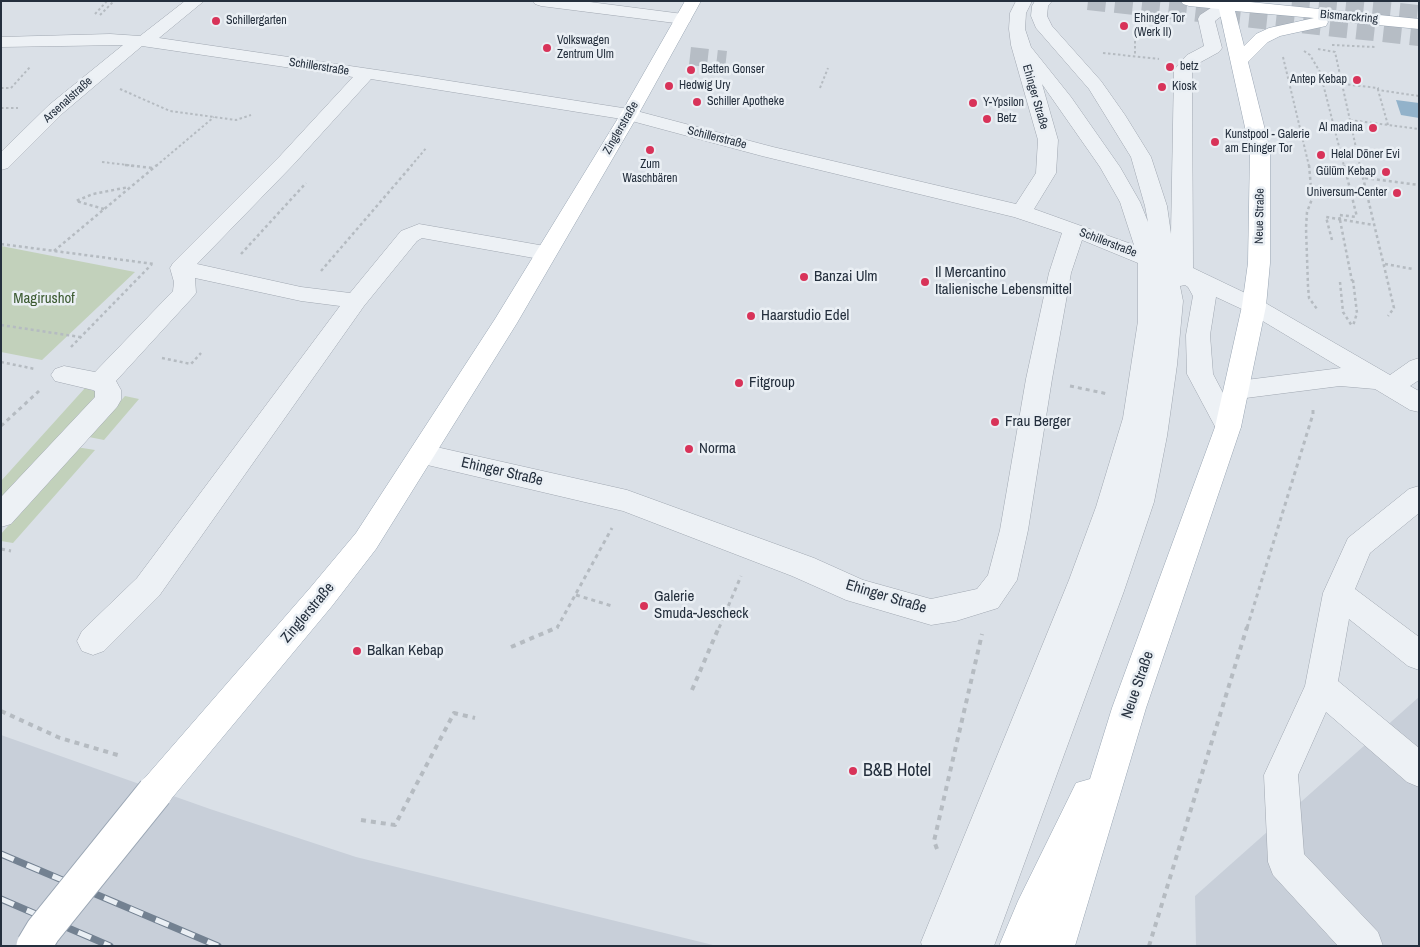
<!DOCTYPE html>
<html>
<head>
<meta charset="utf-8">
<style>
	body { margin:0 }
	#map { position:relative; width:1420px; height:947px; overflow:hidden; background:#dae0e7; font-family:"Archivo Narrow",sans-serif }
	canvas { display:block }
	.frame { position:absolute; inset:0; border:2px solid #242f3d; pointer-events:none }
</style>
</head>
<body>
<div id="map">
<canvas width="1420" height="947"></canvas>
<div class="frame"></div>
</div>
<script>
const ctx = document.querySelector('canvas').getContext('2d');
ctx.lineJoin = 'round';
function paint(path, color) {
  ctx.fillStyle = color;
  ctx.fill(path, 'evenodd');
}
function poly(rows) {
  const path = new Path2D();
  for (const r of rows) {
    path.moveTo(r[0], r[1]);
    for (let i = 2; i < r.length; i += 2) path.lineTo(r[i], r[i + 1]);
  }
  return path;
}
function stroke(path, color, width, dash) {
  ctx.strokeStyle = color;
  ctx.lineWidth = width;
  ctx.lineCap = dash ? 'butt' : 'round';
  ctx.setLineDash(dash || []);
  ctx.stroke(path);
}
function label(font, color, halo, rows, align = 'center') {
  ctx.font = font + ' "Archivo Narrow",sans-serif';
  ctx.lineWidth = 5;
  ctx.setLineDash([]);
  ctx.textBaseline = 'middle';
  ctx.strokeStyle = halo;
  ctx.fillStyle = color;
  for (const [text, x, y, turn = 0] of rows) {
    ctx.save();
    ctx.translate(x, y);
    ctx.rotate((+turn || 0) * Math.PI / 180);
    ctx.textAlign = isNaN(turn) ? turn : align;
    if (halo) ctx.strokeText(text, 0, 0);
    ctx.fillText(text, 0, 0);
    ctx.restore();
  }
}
const built = poly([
	[1419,697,1419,946,1196,946,1195,896],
	[1,735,210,809,356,857,717,946,1,946]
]);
const green = poly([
	[1,246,135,272,42,360,1,352],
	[85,388,103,394,1,504,1,481],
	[125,396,139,399,104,440,89,437],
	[76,447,95,450,13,543,1,541,1,534]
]);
const water = poly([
	[1396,100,1419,103,1419,118,1401,115]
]);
const minorTunnel = poly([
	[690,56,726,60]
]);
const highwayTunnel = poly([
	[1088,1,1419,37],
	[1292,1,1419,14]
]);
const pathFar3 = poly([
	[95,14,107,1],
	[100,15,114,1],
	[1135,20,1135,16,1169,17],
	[1135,36,1135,56],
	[1332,45,1375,47],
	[1318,49,1335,52,1360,166],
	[1304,51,1310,55,1320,72,1344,166],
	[1103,53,1159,59],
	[1283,57,1309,166],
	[1343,84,1378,88,1378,90],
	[1,88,11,88,30,67],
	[820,88,828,68],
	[120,89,170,111,236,120,251,115],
	[1,108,18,108],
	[1350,120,1419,129],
	[1388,125,1378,90,1419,96],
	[102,162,136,166],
	[156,166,214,117],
	[411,166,427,147]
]);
const pathFar2 = poly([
	[125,165,153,168],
	[1309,165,1312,199,1307,212,1306,228,1308,286,1309,298,1317,309],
	[1344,165,1357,217],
	[1360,165,1394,308,1388,316],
	[1365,178,1419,185],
	[104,209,76,201,93,194,129,187],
	[1340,220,1352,281],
	[1332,240,1326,217,1373,225],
	[1,244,154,264],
	[54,251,157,165],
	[241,254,306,183],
	[1385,264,1413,269],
	[321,271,412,165],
	[1353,280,1357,313,1353,326],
	[1340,282,1343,312,1352,326],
	[1,325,80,337],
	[71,347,152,264],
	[162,358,191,364,201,353],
	[1,362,35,369]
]);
const pathFar1 = poly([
	[1070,386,1108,394],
	[1,426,39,391],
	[1,549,11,551],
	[576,595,612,606],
	[557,628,612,528],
	[719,628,741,576],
	[1247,628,1313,414,1313,408]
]);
const path = poly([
	[511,647,558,627],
	[692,690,719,627],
	[1,711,60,738,121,756],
	[361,820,395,825,454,713,475,718],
	[937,849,934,841,982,634],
	[1149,946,1247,627]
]);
const minor = poly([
	[185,1,204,1,159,38,418,76,629,109,773,147,1016,204,1036,173,1038,140,1011,45,1009,29,1010,13,1016,1,1032,1,1026,13,1025,29,1031,47,1071,97,1120,167,1140,202,1148,222,1145,206,1131,157,1089,89,1036,28,1031,16,1032,6,1035,1,1052,1,1048,6,1047,16,1052,26,1101,81,1125,115,1151,157,1167,206,1171,234,1174,70,1187,55,1204,46,1198,19,1200,15,1220,2,1232,2,1234,5,1232,8,1215,21,1222,48,1219,52,1199,63,1192,71,1193,268,1262,301,1390,375,1410,361,1419,358,1419,380,1410,386,1419,391,1419,412,1410,410,1375,389,1340,386,1238,399,1229,396,1225,390,1229,384,1238,381,1341,368,1246,311,1216,297,1210,335,1213,374,1241,427,1237,434,1228,437,1219,434,1187,374,1186,335,1193,296,1188,287,1185,285,1180,286,1183,301,1177,365,1167,436,1154,502,1124,591,994,946,922,946,921,942,1069,580,1096,507,1123,418,1138,321,1138,263,1082,240,1071,273,1052,379,1028,530,1017,580,998,608,956,621,931,625,846,600,792,576,623,511,423,464,413,461,409,454,413,447,423,444,627,490,814,558,863,580,931,599,977,589,988,575,1000,530,1026,379,1049,273,1062,233,1014,217,762,156,628,120,371,79,294,164,197,264,301,287,350,293,401,231,419,224,545,246,553,248,556,253,553,258,545,260,422,238,417,241,364,306,159,596,104,651,93,655,82,651,77,641,82,631,137,578,340,306,301,301,195,278,196,293,192,298,116,381,121,390,121,400,117,407,11,524,1,527,1,497,95,397,95,391,93,390,55,381,51,375,55,369,64,366,95,372,173,291,174,282,170,268,173,263,280,156,353,77,142,46,63,113,8,168,1,170,1,152,49,105,123,45,1,47,1,37,110,34,140,36,185,1],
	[1042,84,1100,167,1120,202,1134,245,1034,209,1056,173,1058,140,1042,84],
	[533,1,582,1,683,14,689,15,691,19,689,23,683,24,541,6,535,4,533,1],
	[1419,486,1419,513,1370,553,1355,589,1419,637,1419,670,1408,666,1349,619,1338,681,1419,748,1419,787,1407,782,1326,712,1298,775,1304,854,1378,932,1383,946,1338,946,1273,875,1268,862,1264,775,1305,686,1323,593,1348,538,1409,489,1419,486]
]);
const major = poly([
	[685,1,701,1,638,115,517,323,376,549,332,606,167,804,155,809,143,804,137,792,143,780,310,588,356,533,495,319,620,115,685,1],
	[1181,1,1240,1,1419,19,1419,29,1327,20,1328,22,1326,26,1280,36,1268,42,1248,62,1270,150,1270,263,1266,306,1241,427,1146,708,1075,946,999,946,1018,901,1076,783,1090,779,1112,708,1215,427,1242,306,1248,263,1250,150,1219,9,1189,6,1183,4,1181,1],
	[1235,11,1314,18,1269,28,1256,34,1244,46,1235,11]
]);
const rail = poly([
	[1,854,218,946],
	[1,899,110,946]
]);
const pathBridge = poly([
	[1340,220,1339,215,1357,217]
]);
const majorBridge = poly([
	[34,946,43,931,155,792]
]);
const markers = [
	[216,21,5,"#d83359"],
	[1124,26,5,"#d83359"],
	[547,48,5,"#d83359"],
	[1170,67,5,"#d83359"],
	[691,70,5,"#d83359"],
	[1357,80,5,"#d83359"],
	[669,86,5,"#d83359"],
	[1162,87,5,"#d83359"],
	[697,102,5,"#d83359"],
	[973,103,5,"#d83359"],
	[987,119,5,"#d83359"],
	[1373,128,5,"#d83359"],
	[1215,142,5,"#d83359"],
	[650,150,5,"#d83359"],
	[1321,155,5,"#d83359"],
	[1386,172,5,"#d83359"],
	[1397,193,5,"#d83359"],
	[804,277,5,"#d83359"],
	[925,282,5,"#d83359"],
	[751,316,5,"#d83359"],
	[739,383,5,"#d83359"],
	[995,422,5,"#d83359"],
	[689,449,5,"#d83359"],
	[644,606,5,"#d83359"],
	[357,651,5,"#d83359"],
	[853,771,5,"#d83359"]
];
const farStreetnames = [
	["Bismarckring",1349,17,5],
	["Schillerstraße",319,67,9],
	["Ehinger Straße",1035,97,74],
	["Arsenalstraße",68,100,-42],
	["Zinglerstraße",621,128,-60],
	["Schillerstraße",717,138,14],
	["Neue Straße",1260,216,-89],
	["Schillerstraße",1108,243,21]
];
const farPoinames = [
	["Ehinger Tor",1134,19],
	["(Werk II)",1134,33],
	["Schillergarten",226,21],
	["Volkswagen",557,41],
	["Zentrum Ulm",557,55],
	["betz",1180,67],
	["Betten Gonser",701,70],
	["Antep Kebap",1347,80,"right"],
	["Hedwig Ury",679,86],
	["Kiosk",1172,87],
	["Schiller Apotheke",707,102],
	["Y-Ypsilon",983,103],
	["Betz",997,119],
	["Al madina",1363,128,"right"],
	["Kunstpool - Galerie",1225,135],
	["am Ehinger Tor",1225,149],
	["Helal Döner Evi",1331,155],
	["Zum",650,165,"center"],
	["Waschbären",650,179,"center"],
	["Gülüm Kebap",1376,172,"right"],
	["Universum-Center",1387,193,"right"]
];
const poiNames = [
	["Il Mercantino",935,273],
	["Italienische Lebensmittel",935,290],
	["Banzai Ulm",814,277],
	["Haarstudio Edel",761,316],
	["Fitgroup",749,383],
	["Frau Berger",1005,422],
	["Norma",699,449],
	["Galerie",654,597],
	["Smuda-Jescheck",654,614],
	["Balkan Kebap",367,651]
];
const parkNames = [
	["Magirushof",44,299]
];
const streetNames = [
	["Ehinger Straße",502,472,13],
	["Ehinger Straße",886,597,17],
	["Zinglerstraße",308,613,-50],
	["Neue Straße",1138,685,-71]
];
const nearPoinames = [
	["B&B Hotel",863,771]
];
paint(built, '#c8cfd9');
paint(green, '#c2d1bb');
paint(water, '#92b2ca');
stroke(minorTunnel, '#b6bdc5', 18, [18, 9]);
stroke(highwayTunnel, '#b6bdc5', 18, [18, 9]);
stroke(minor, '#a0a7b1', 1);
stroke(major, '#99a5b3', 1);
stroke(pathFar3, '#b5bbc1', 2, [2.5, 2.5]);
stroke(pathFar2, '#b5bbc1', 2.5, [3, 3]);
stroke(pathFar1, '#b5bbc1', 3, [4, 4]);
stroke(path, '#b5bbc1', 4, [5, 5]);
paint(minor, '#edf1f5');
paint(major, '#fff');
stroke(rail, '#738191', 7);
stroke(rail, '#eaeff4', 5, [14]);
stroke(majorBridge, '#99a5b3', 37, []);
stroke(pathBridge, '#b5bbc1', 2.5, [3, 3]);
stroke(majorBridge, '#fff', 35);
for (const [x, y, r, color] of markers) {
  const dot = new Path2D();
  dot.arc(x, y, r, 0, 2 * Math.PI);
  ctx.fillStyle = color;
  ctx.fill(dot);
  stroke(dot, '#eaeff4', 2);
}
label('12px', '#242f3d', '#eaeff4', farStreetnames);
label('12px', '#242f3d', '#eaeff4', farPoinames, 'left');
label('15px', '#242f3d', '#eaeff4', poiNames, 'left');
label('15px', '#3b5a30', '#eaeff4', parkNames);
label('15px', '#242f3d', '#eaeff4', streetNames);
label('18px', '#242f3d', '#eaeff4', nearPoinames, 'left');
</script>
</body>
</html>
